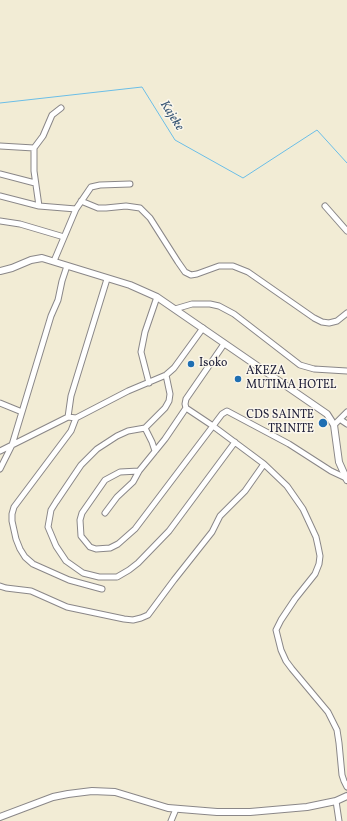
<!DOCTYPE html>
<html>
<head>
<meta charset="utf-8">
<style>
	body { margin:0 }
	canvas { display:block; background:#f2ecd5 }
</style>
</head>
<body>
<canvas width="347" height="821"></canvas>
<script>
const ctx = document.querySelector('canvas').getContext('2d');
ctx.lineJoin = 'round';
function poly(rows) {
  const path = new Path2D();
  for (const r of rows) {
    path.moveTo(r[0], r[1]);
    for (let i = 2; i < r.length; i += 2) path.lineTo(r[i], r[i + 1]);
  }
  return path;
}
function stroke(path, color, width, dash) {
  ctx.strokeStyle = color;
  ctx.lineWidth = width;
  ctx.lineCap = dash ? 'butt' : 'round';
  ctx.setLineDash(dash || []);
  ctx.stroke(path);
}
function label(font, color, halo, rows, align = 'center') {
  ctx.font = font + ' Vollkorn,serif';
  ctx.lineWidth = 3;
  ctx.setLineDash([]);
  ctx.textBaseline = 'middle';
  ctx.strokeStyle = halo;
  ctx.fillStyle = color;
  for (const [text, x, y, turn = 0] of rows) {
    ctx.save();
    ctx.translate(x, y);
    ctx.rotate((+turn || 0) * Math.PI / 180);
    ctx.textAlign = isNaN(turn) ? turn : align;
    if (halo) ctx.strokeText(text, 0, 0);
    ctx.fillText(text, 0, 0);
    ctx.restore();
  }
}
const stream = poly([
	[0,103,142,87,175,140,243,178,317,130,347,163]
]);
const minor = poly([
	[0,146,34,148],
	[0,174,35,183],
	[0,196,39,206,76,209],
	[81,201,98,208,106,208,126,206,140,208,150,218,178,262,185,272,191,275,197,274,219,266,233,266,248,272,314,318,322,322,329,323,337,321,347,313],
	[39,206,34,171,34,148,43,136,52,115,61,108],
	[325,206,347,231],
	[0,221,20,224,64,237],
	[54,261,76,209,91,187,100,185,130,184],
	[175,309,192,304,210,304,219,306,234,314,300,365,314,369,347,371],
	[166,375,170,394,169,401,165,408,145,428,128,431,117,436,97,449,81,465,56,502,51,510,48,527,56,546,66,561,83,573,99,577,117,577,129,570,138,563,169,531,235,442],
	[149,383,141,352,145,332,157,297],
	[0,403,22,412],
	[68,417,71,396,107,279],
	[76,418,71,431,14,507,12,514,12,521,16,539,20,549,25,557,33,564,69,580,102,589],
	[341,420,347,424],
	[334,425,347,412],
	[145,428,152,442,155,451],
	[0,451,68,417,76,418,128,391,166,375,174,368,203,328],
	[264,464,287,486,303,509,316,537,318,546,320,556,319,564,315,574,295,599,281,620,276,630,281,650,286,661,292,669,328,712,337,730,339,743,342,775,344,781,347,787],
	[0,469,12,445,51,316,58,300,62,281,67,266],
	[139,471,165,439,186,408],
	[105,513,117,497,133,482,139,471,120,472,105,480,82,513,80,520,81,536,90,547,96,549,110,548,118,544,135,529,222,414,227,411,289,444,331,471,346,478],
	[0,586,6,588,31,591,67,607,124,619,133,620,141,618,148,615,174,580,212,532,220,516,245,491,264,464,213,426,186,408,185,404,186,399,224,344],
	[336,801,339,821],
	[171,821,176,809]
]);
const major = poly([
	[0,271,12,268,31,260,42,258,130,285,157,297,327,414,334,425,339,462,347,480],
	[0,817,53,797,68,794,92,791,115,792,168,808,217,812,250,812,307,807,336,801,347,796]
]);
const markers = [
	[191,364,4,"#1f6fb2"],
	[238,379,4,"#1f6fb2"],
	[323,423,5,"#1f6fb2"]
];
const poiNames = [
	["Isoko",199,364],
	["AKEZA",246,372],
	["MUTIMA HOTEL",246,386],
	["CDS SAINTE",314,416,"right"],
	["TRINITE",314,430,"right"]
];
const waterNames = [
	["Kajeke",171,116,58]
];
stroke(stream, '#6bbee7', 1);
stroke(minor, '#8a8788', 7);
stroke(major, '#8a8788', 8);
stroke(minor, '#fff', 5);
stroke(major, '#fff', 6);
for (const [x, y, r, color] of markers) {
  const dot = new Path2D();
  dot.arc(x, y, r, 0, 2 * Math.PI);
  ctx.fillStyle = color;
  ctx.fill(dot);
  stroke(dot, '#fbf7ec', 1.5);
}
label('12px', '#22223b', '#fbf7ec', poiNames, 'left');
label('italic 13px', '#3c5977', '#fbf7ec', waterNames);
</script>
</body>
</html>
